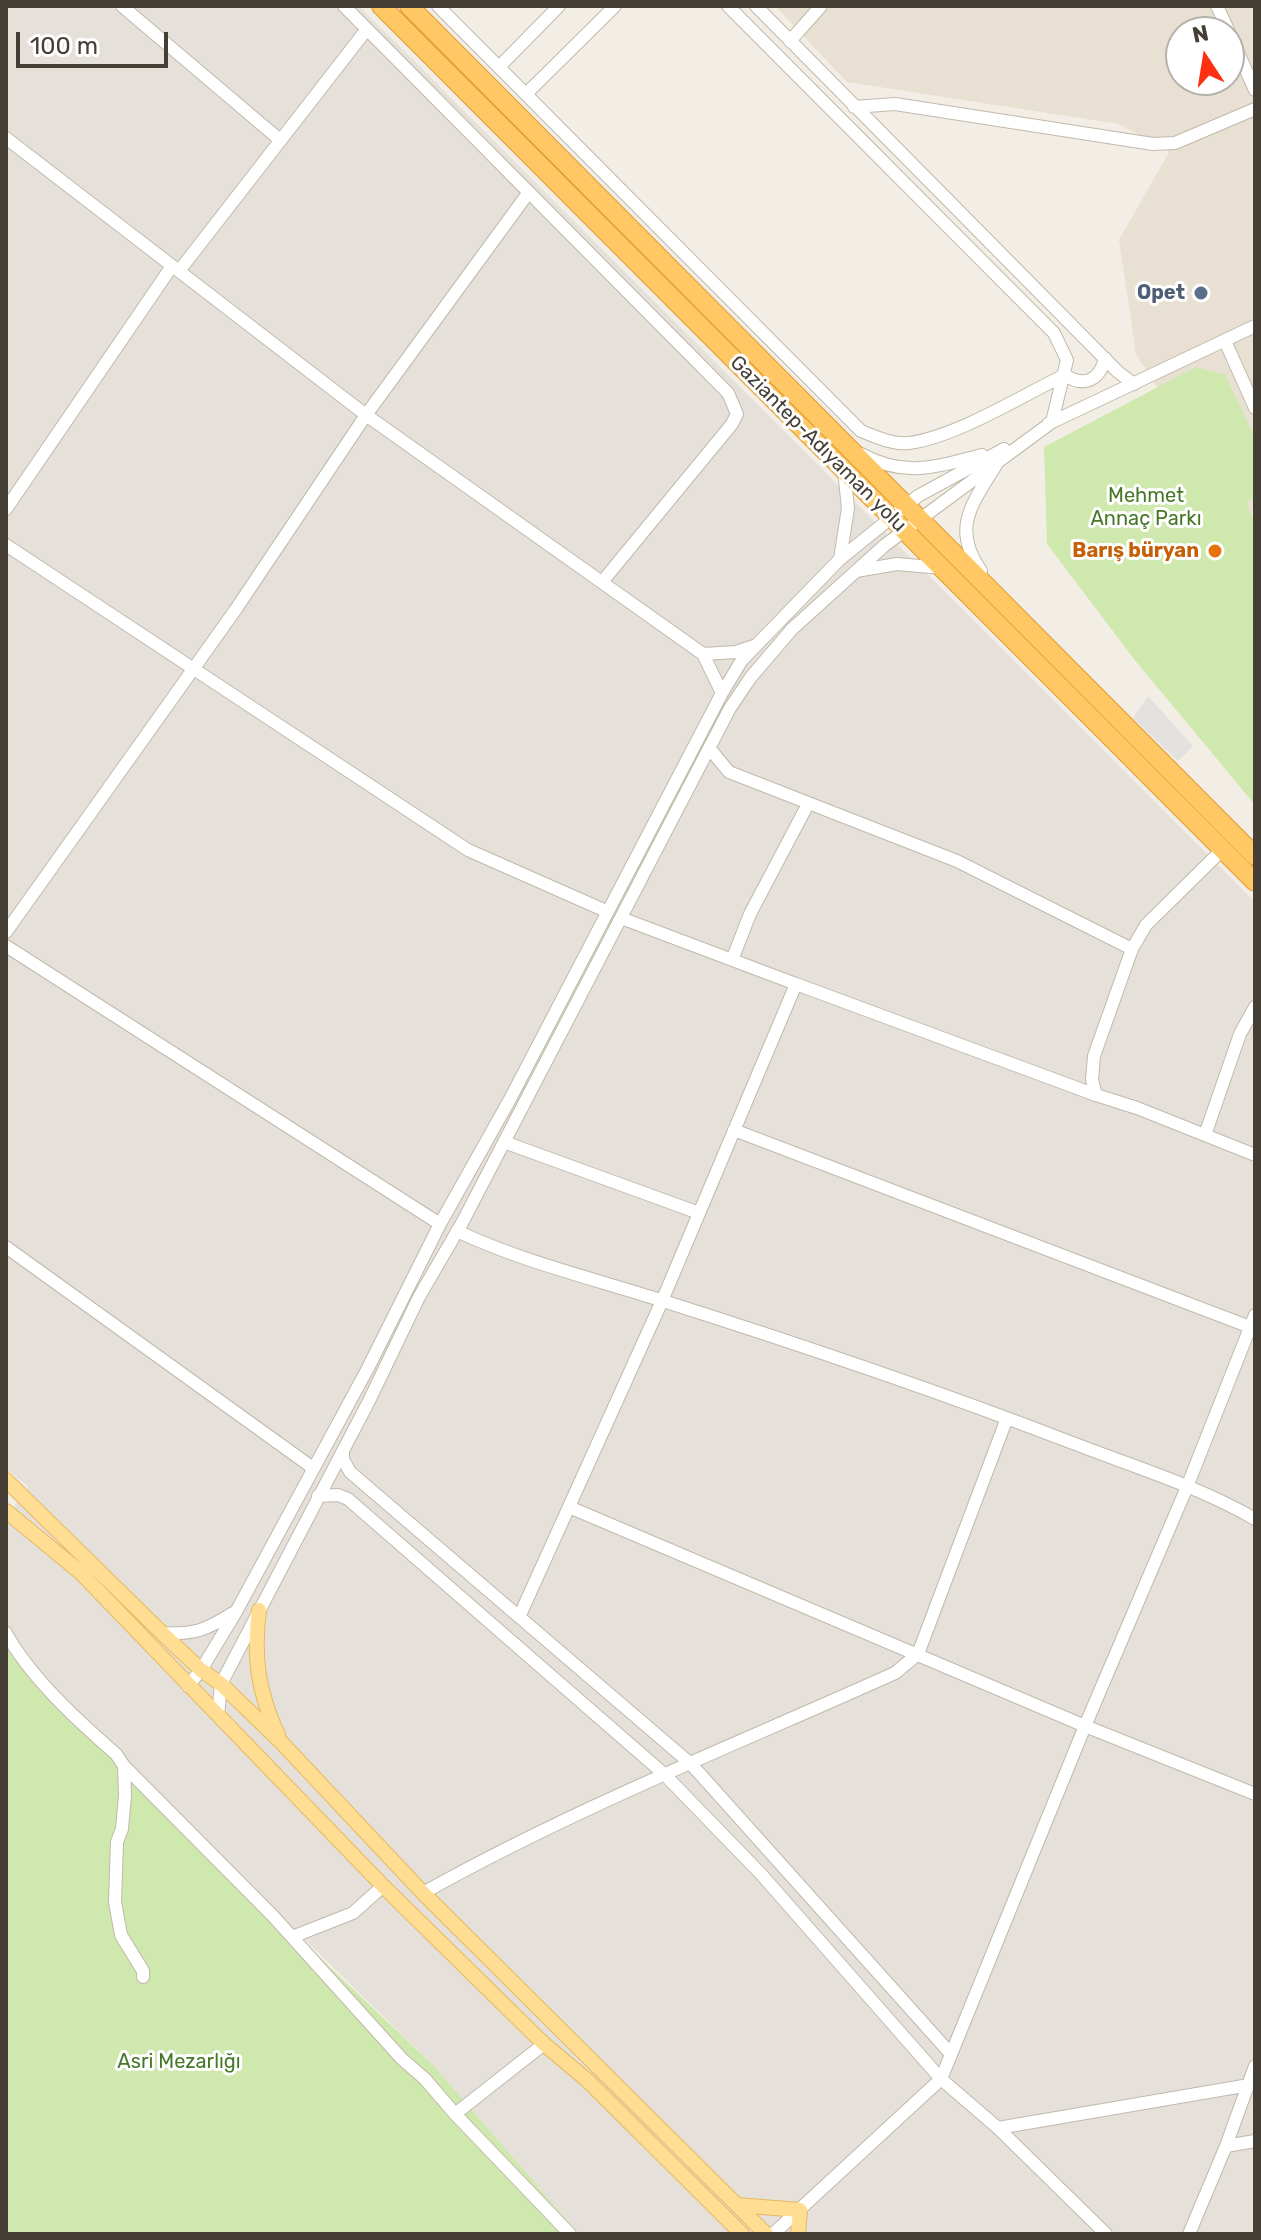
<!DOCTYPE html>
<html>
<head>
<meta charset="utf-8">
<style>
  body { margin:0 }
  #map { position:relative; width:1261px; height:2240px; overflow:hidden; background:#f3eee5; font-family:Rubik,sans-serif }
  canvas { display:block }
  .frame { position:absolute; inset:0; border:8px solid #453e35; pointer-events:none }
  .north { position:absolute; left:1165px; top:16px; width:80px; height:80px; box-sizing:border-box; background:#fff; border:2px solid #b5b2ae; border-radius:50%; rotate:348deg; font-size:22px; font-weight:700; line-height:32px; text-align:center; color:#453e35 }
  .north::after { content:''; display:block; margin:auto; width:28px; height:36px; background:#fd3012; clip-path:polygon(50% 0,100% 100%,50% 72%,0 100%) }
  .scale { position:absolute; left:16px; top:32px; width:152px; height:36px; box-sizing:border-box; border:4px solid #453e35; border-top:0; padding-left:10px; font-size:24px; line-height:28px; white-space:nowrap; color:#453e35; -webkit-text-stroke:6px #fff; paint-order:stroke }
</style>
</head>
<body>
<div id="map">
<canvas width="1261" height="2240"></canvas>
<div class="frame"></div>
<div class="north">N</div>
<div class="scale">100 m</div>
</div>
<script>
const ctx = document.querySelector('canvas').getContext('2d');
ctx.lineJoin = 'round';
function fillPath(path, color) { ctx.fillStyle = color; ctx.fill(path, 'evenodd'); }
function strokePath(path, color, width, dash) { ctx.strokeStyle = color; ctx.lineWidth = width; ctx.lineCap = dash ? 'butt' : 'round'; ctx.setLineDash(dash || []); ctx.stroke(path); }
function drawText(font, color, halo, rows, align = 'center') {
  ctx.font = font + ' Rubik,sans-serif'; ctx.lineWidth = 6; ctx.setLineDash([]); ctx.textBaseline = 'middle'; ctx.strokeStyle = halo; ctx.fillStyle = color; for (const [text, x, y, turn = 0] of rows) {
    ctx.save(); ctx.translate(x, y); ctx.rotate((+turn || 0) * Math.PI / 180); ctx.textAlign = isNaN(turn) ? turn : align; if (halo) ctx.strokeText(text, 0, 0); ctx.fillText(text, 0, 0); ctx.restore();
  }
}
const residential = new Path2D(`
  M775,6H1255V541L1136,354L1119,240L1169,152L1119,124L847,82ZM1181,32H1229V80H1181Z`);
const industrial = new Path2D(`
  M6,6H359L1255,902V2234H579L434,2066L16,1657L6,1636V1531L9,1514L28,1486L6,1469Z`);
const green = new Path2D(`
  M1196,367L1225,375L1255,438V497L1246,502L1255,524V805L1134,659L1047,544L1044,447Z
  M6,1636L83,1729L117,1765L434,2066L579,2234H6Z`);
const parking = new Path2D(`
  M1148,696L1193,746L1178,761L1133,718Z`);
const minor = new Path2D(`
  M122,6L280,140
  M344,6L728,393L737,414L732,424L602,582
  M438,6L861,431C876,437 893,445 909,443C956,437 1021,396 1065,375
  M756,6L1118,372L1134,384
  M1217,6L1229,32
  M1229,33L1255,90
  M790,41L821,6
  M499,67L559,6
  M526,94L615,6
  M854,107L895,104L1153,144L1175,143L1255,109
  M6,138L366,415L703,654L722,693
  M179,271L367,29
  M1225,341L1255,408
  M1065,375C1084,388 1100,380 1105,358
  M1048,424L1255,326
  M861,454C906,478 935,467 982,455
  M6,509L172,266
  M6,545L468,850L606,911
  M840,559L848,508L844,471
  M856,571L897,564L942,568
  M981,571C951,528 972,504 996,465
  M703,654L736,652L754,646
  M710,749L729,772L957,861L1132,949
  M1222,850L1146,925L1132,949L1094,1056L1092,1080L1096,1095L1137,1108L1255,1155
  M621,918L796,984
  M6,932L236,609L366,415L529,192
  M6,946L440,1224
  M732,960L750,914L808,804
  M734,1130L1250,1327
  M1205,1135L1240,1034L1255,1007
  M504,1142L699,1213
  M457,1231C520,1261 591,1278 657,1299C796,1343 935,1390 1070,1442C1132,1466 1198,1486 1255,1519
  M6,1247L313,1468
  M343,1451V1459L350,1472L691,1764L950,2053
  M318,1496L338,1495L348,1499L664,1774L761,1874L941,2079L998,2128L1106,2234
  M569,1507L1085,1726L1255,1794
  M520,1615L662,1301L796,984L1096,1095
  M6,1633C30,1677 78,1721 116,1754L124,1766L273,1916L402,2059L425,2079L455,2114L570,2234
  M162,1633C194,1635 206,1630 233,1613
  M188,1686L201,1670L236,1612L368,1368L440,1224L509,1101L722,693L742,660L840,559L918,496L1004,449
  M218,1716L221,1684L369,1401L419,1297L462,1223L730,708L751,677L792,629L885,545L1052,422L1067,360L1054,333L728,6
  M124,1766L125,1795L122,1829L117,1842L115,1902L121,1935L143,1971V1977
  M423,1893C575,1808 737,1744 895,1673L918,1654L1007,1418
  M292,1937L353,1913L383,1886
  M455,2114L544,2044
  M998,2128L1255,2084
  M1226,2146L1255,2141
  M773,2234L941,2079L1085,1726L1187,1487L1255,1315
  M1189,2234L1226,2146L1255,2066`);
const major = new Path2D(`
  M6,1480L162,1633L201,1670L221,1684L281,1742L423,1893L766,2234
  M6,1511L80,1572L383,1886L544,2044L587,2080L742,2234
  M259,1610C253,1657 258,1692 278,1735
  M737,2205L800,2210L798,2234`);
const highway = new Path2D(`
  M381,6L1255,882
  M409,6L1255,856`);
const markers = [
  [1201,293,8,"#5c6f8a"],
  [1215,551,8,"#e8710a"]
];
const serviceNames = [
  ["Opet",1185,293]
];
const streetNames = [
  ["Gaziantep-Adıyaman yolu",818,444,45]
];
const parkNames = [
  ["Mehmet",1146,496],
  ["Annaç Parkı",1146,519],
  ["Asri Mezarlığı",179,2062]
];
const foodNames = [
  ["Barış büryan",1199,551]
];
fillPath(residential, '#e7e0d3');
fillPath(industrial, '#e5e0da');
fillPath(green, '#cfe8ad');
fillPath(parking, '#e3e1dd');
strokePath(minor, '#c1b9aa', 14);
strokePath(major, '#e5ba61', 16);
strokePath(highway, '#e09c32', 20);
strokePath(minor, '#fff', 12);
strokePath(major, '#ffdd92', 14);
strokePath(highway, '#ffc864', 18);
for (const [x, y, r, color] of markers) { const dot = new Path2D(); dot.arc(x, y, r, 0, 2 * Math.PI); ctx.fillStyle = color; ctx.fill(dot); strokePath(dot, '#fff', 3); }
drawText('bold 20px', '#4e5e75', '#fff', serviceNames, 'right');
drawText('20px', '#453e35', '#fff', streetNames);
drawText('20px', '#477827', '#fff', parkNames);
drawText('bold 20px', '#c56008', '#fff', foodNames, 'right');
</script>
</body>
</html>
